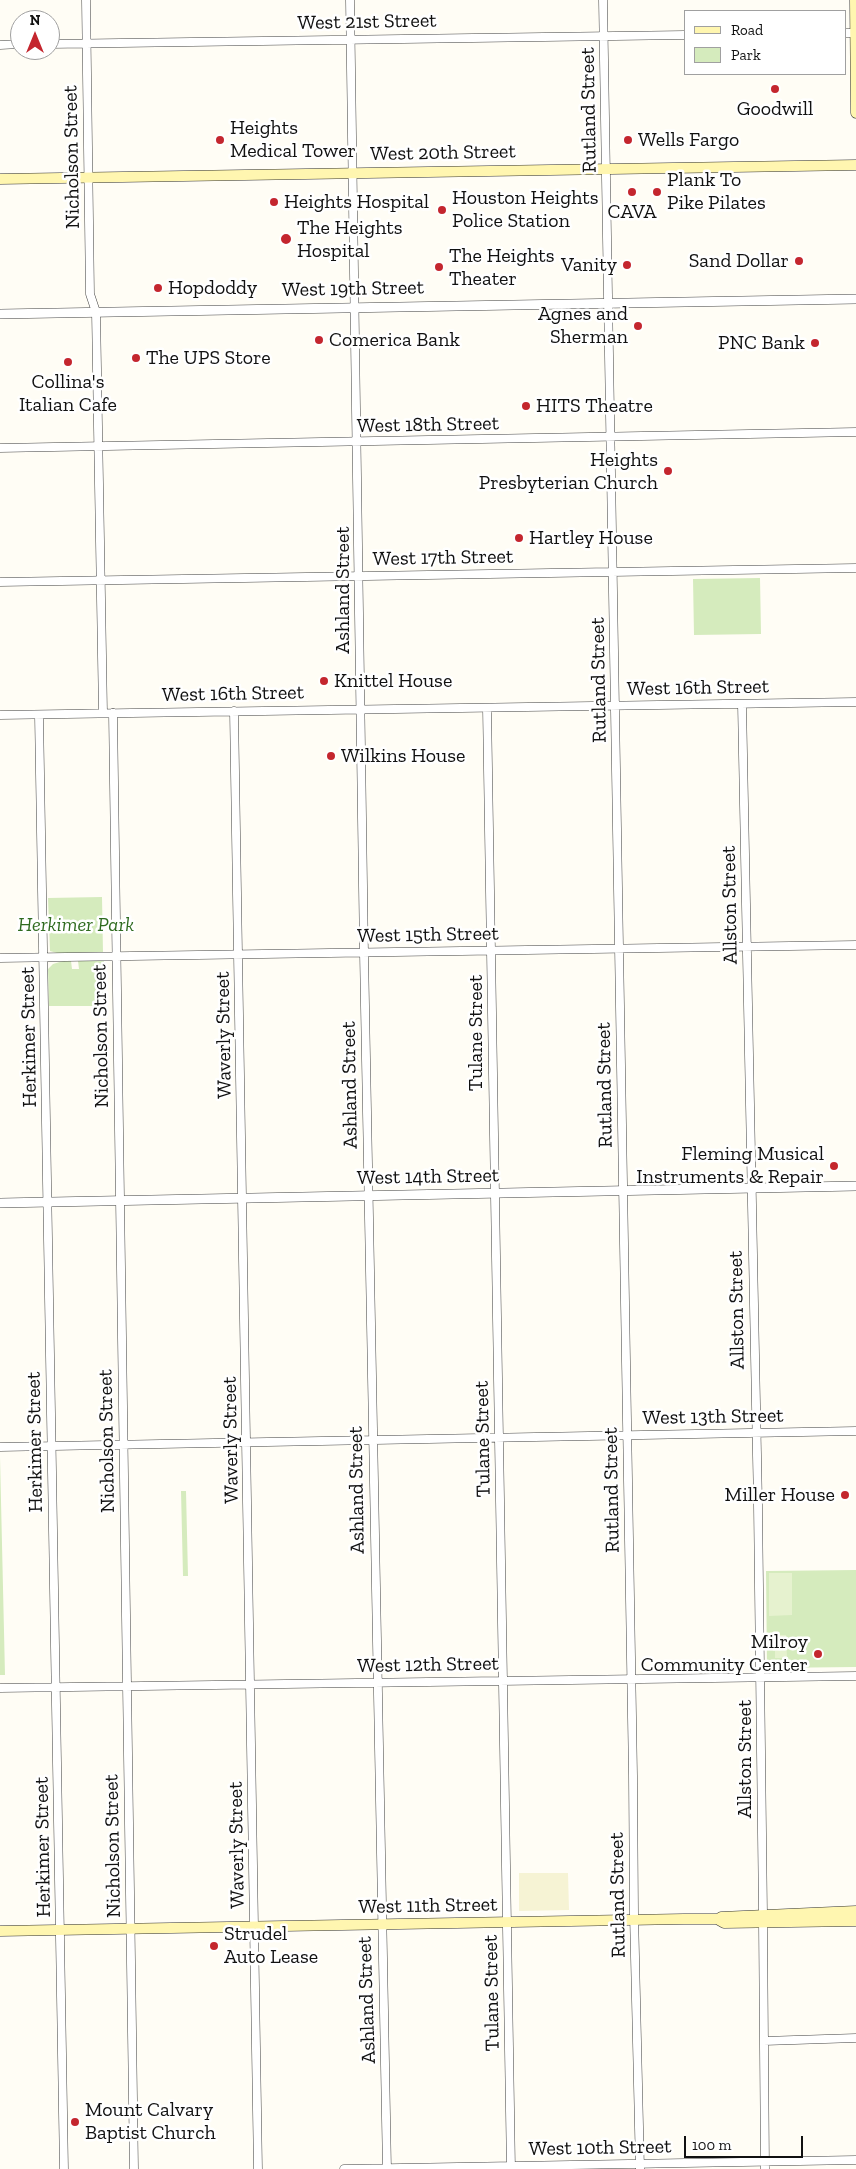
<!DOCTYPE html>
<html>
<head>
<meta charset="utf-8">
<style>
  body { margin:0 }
  #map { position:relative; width:856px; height:2169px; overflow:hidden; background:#fffdf5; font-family:"Zilla Slab",serif }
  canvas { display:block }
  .legend { position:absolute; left:684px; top:10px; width:162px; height:65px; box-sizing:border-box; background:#fff; border:1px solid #a0a0a0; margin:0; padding:6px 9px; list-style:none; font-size:15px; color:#111 }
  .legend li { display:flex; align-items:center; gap:10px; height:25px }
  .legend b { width:25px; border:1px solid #a0a0a0 }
  .north { position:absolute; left:10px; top:10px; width:50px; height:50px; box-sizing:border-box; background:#fff; border:1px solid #a0a0a0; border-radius:50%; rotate:0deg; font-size:14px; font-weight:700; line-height:20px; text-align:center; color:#111 }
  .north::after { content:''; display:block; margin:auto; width:18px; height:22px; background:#c4262e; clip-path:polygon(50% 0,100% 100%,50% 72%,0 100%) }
  .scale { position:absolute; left:684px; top:2136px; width:119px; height:22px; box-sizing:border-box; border:2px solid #111; border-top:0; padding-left:6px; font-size:15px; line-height:18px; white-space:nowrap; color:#111; -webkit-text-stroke:4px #fff; paint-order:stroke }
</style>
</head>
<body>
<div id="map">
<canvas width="856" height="2169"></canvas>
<ul class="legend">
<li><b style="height:6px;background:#fff6b0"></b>Road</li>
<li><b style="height:14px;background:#d5ebbd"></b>Park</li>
</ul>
<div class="north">N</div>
<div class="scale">100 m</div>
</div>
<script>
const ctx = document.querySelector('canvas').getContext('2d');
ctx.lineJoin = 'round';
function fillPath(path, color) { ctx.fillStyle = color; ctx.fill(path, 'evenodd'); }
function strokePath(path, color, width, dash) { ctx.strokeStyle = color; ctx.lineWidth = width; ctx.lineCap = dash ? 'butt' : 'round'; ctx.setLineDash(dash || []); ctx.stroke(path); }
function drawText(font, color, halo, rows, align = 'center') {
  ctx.font = font + ' "Zilla Slab",serif'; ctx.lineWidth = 5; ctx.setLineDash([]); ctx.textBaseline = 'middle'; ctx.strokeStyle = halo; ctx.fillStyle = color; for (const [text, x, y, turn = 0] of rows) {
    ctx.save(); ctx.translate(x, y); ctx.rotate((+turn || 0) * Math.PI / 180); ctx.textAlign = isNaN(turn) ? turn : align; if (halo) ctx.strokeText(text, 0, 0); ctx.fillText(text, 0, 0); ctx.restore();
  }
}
const farmland = new Path2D(`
  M519,1873H568L569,1910L519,1911Z`);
const green = new Path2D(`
  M760,578L761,634L694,635L693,579Z
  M102,897L103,953H57L50,951L48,898Z
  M63,961H71L72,969H79L78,961H104L105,1006H49L48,969L53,964Z
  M0,1457L5,1675H0Z
  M181,1491H186L188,1576H183Z
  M856,1570V1667L767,1668L766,1571Z`);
const pitch = new Path2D(`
  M769,1573H792V1615L769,1616Z
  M775,1635H786L787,1658H775Z`);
const minor = new Path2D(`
  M86,0L90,294L96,312L103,713
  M350,0L364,953L387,2169
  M603,0L633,1775L634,1914L640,2169
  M845,33H856
  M50,44L685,35
  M0,45L20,44
  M0,448L856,432
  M0,582L856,568
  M742,704L758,1505L763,1915
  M487,708L511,2169
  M234,711L258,2169
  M113,713L134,2169
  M0,715L856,702
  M39,715L64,2169
  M0,958L856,945
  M0,1447L856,1431
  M0,1688L856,1676
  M763,1922L765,2169
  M764,2041L856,2038
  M344,2169L856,2160`);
const tertiary = new Path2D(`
  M0,314L856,299
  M0,1203L856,1186`);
const secondary = new Path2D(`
  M855,0L856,113
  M0,179L856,165
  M721,1917L856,1911
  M0,1931L684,1919H717L724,1923L856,1921`);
const markers = [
  [775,89,5,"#c4262e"],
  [220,140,5,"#c4262e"],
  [628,140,5,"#c4262e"],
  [632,192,5,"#c4262e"],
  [657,192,5,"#c4262e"],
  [274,202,5,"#c4262e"],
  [442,210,5,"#c4262e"],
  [286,239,6,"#c4262e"],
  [799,261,5,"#c4262e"],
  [627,265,5,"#c4262e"],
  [439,267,5,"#c4262e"],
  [158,288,5,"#c4262e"],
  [638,326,5,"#c4262e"],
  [319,340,5,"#c4262e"],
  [815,343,5,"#c4262e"],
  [136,358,5,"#c4262e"],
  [68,362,5,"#c4262e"],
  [526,406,5,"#c4262e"],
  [668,471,5,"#c4262e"],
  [519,538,5,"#c4262e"],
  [324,681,5,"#c4262e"],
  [331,756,5,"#c4262e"],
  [834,1166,5,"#c4262e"],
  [845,1495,5,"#c4262e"],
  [818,1654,5,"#c4262e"],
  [214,1946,5,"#c4262e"],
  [75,2122,5,"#c4262e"]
];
const streetNames = [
  ["West 21st Street",367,22,-1],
  ["Rutland Street",589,110,-91],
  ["West 20th Street",443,153,-1],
  ["Nicholson Street",72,157,-91],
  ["West 19th Street",353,289,-1],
  ["West 18th Street",428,425,-1],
  ["West 17th Street",443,558,-1],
  ["Ashland Street",343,590,-90],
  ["Rutland Street",599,680,-91],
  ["West 16th Street",698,688,-1],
  ["West 16th Street",233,694,-1],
  ["Allston Street",730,905,-91],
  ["West 15th Street",428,935,-1],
  ["Tulane Street",476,1033,-90],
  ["Waverly Street",224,1035,-91],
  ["Nicholson Street",101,1036,-91],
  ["Herkimer Street",29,1037,-91],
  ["Ashland Street",350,1085,-91],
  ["Rutland Street",605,1085,-91],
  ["West 14th Street",428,1177,-1],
  ["Allston Street",737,1310,-91],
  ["West 13th Street",713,1417,-1],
  ["Tulane Street",483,1439,-91],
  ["Waverly Street",231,1440,-91],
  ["Nicholson Street",107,1441,-91],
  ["Herkimer Street",35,1442,-91],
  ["Ashland Street",357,1490,-91],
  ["Rutland Street",612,1490,-91],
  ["West 12th Street",428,1665,-1],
  ["Allston Street",745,1759,-90],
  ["Waverly Street",237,1845,-91],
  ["Nicholson Street",113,1846,-91],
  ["Herkimer Street",43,1847,-91],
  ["Rutland Street",618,1895,-91],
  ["West 11th Street",428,1906,-1],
  ["Tulane Street",492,1993,-91],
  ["Ashland Street",367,2000,-92],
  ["West 10th Street",600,2148,-1]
];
const poiNames = [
  ["Goodwill",775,109,"center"],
  ["Heights",230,128],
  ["Medical Tower",230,151],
  ["Wells Fargo",638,140],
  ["Plank To",667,180],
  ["Pike Pilates",667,203],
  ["Houston Heights",452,198],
  ["Police Station",452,221],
  ["Heights Hospital",284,202],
  ["CAVA",632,212,"center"],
  ["The Heights",297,228],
  ["Hospital",297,251],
  ["The Heights",449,256],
  ["Theater",449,279],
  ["Sand Dollar",789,261,"right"],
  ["Vanity",617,265,"right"],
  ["Hopdoddy",168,288],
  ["Agnes and",628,314,"right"],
  ["Sherman",628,337,"right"],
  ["Comerica Bank",329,340],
  ["PNC Bank",805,343,"right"],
  ["The UPS Store",146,358],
  ["Collina's",68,382,"center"],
  ["Italian Cafe",68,405,"center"],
  ["HITS Theatre",536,406],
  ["Heights",658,460,"right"],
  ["Presbyterian Church",658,483,"right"],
  ["Hartley House",529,538],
  ["Knittel House",334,681],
  ["Wilkins House",341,756],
  ["Fleming Musical",824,1154,"right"],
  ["Instruments & Repair",824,1177,"right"],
  ["Miller House",835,1495,"right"],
  ["Milroy",808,1642,"right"],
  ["Community Center",808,1665,"right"],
  ["Strudel",224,1934],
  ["Auto Lease",224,1957],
  ["Mount Calvary",85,2110],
  ["Baptist Church",85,2133]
];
const parkNames = [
  ["Herkimer Park",76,925]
];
fillPath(farmland, '#f6f3d4');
fillPath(green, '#d5ebbd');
fillPath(pitch, '#e6f2cf');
strokePath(minor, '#444', 9);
strokePath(tertiary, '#444', 10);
strokePath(secondary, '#333', 11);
strokePath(minor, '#fff', 8);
strokePath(tertiary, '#fff', 9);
strokePath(secondary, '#fff6b0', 10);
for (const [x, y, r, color] of markers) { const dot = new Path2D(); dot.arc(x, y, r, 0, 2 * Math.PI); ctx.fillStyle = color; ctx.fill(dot); strokePath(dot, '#fff', 2); }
drawText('20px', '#111', '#fff', streetNames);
drawText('20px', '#111', '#fff', poiNames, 'left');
drawText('italic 20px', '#2f6b1f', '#fff', parkNames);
</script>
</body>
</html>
